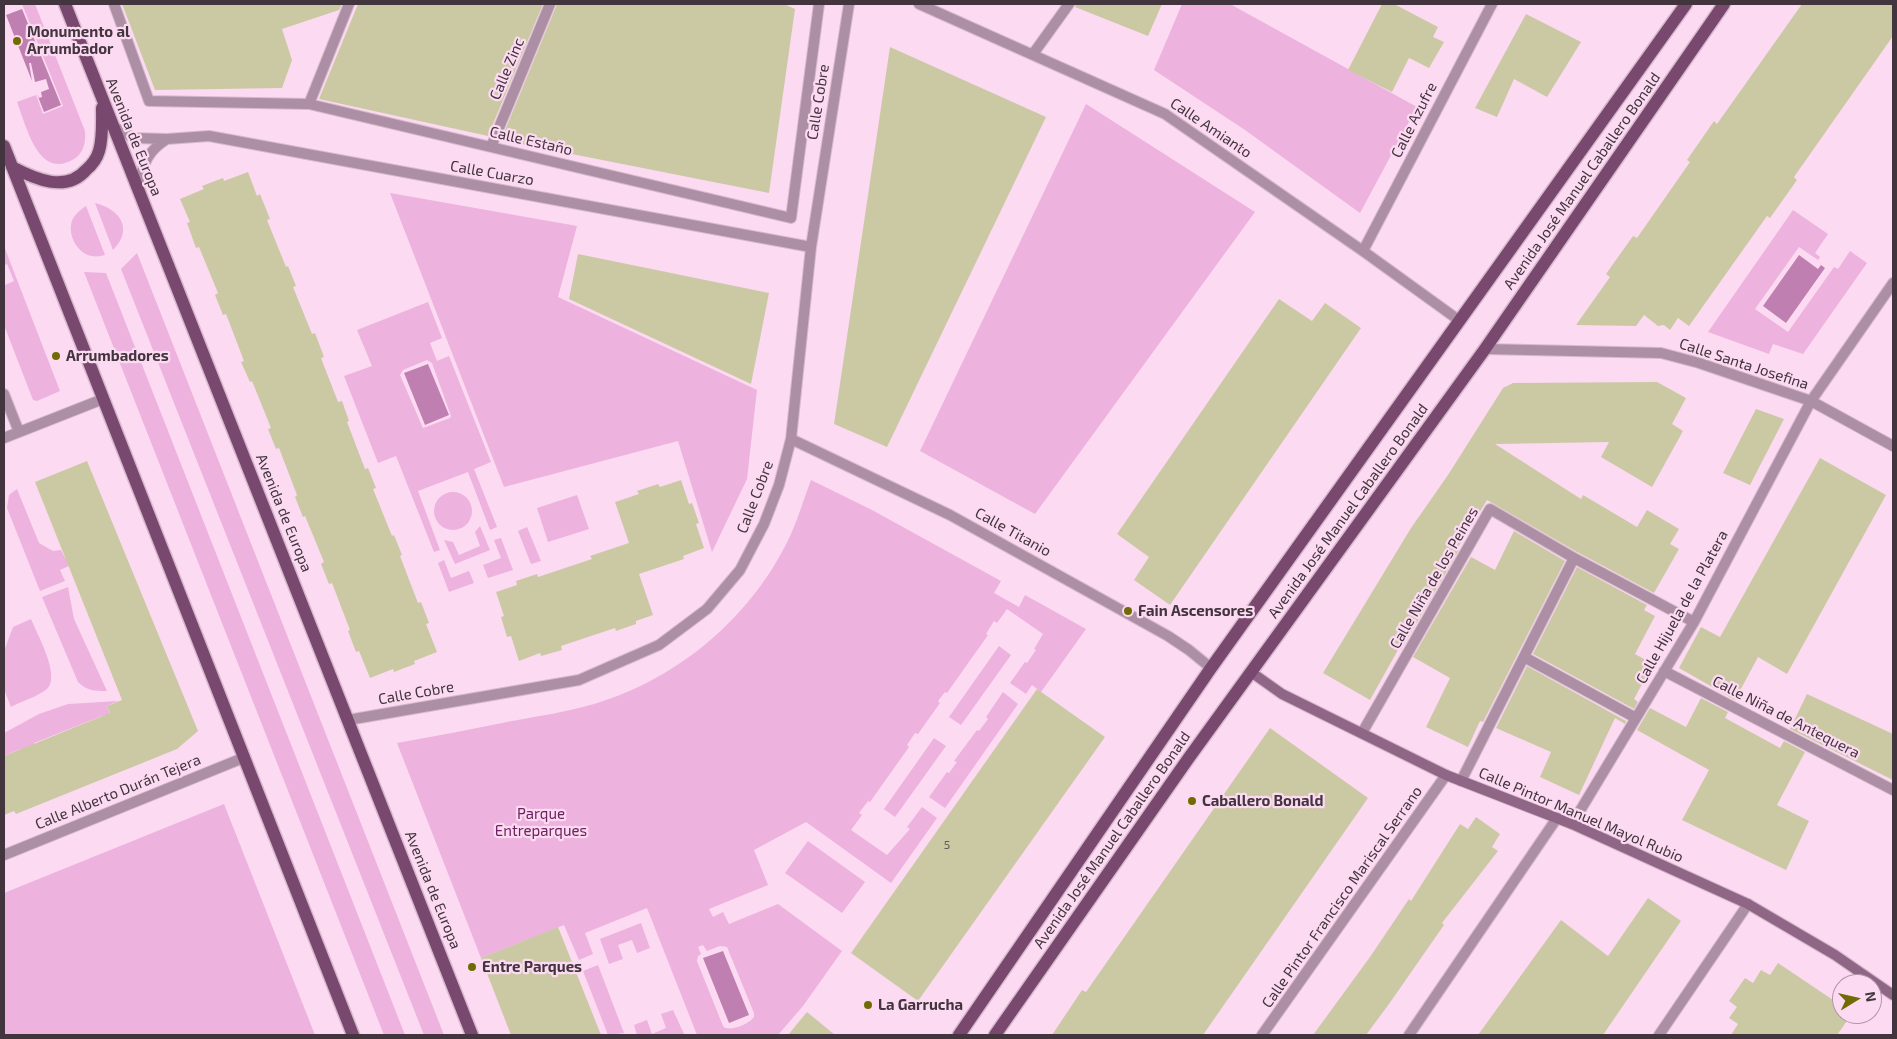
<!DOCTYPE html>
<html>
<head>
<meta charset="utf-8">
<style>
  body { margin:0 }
  #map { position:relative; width:1897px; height:1039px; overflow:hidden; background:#fcdaf2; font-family:"Exo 2",sans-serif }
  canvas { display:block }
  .frame { position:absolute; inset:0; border:5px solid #42353e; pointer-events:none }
  .north { position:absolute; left:1832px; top:974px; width:50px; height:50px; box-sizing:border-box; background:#fcdaf2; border:1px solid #b298aa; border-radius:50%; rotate:81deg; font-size:14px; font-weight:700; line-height:20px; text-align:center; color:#42353e }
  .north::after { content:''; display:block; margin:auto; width:18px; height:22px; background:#726b05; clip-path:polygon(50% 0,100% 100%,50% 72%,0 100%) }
</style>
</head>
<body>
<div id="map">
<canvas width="1897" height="1039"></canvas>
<div class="frame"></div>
<div class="north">N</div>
</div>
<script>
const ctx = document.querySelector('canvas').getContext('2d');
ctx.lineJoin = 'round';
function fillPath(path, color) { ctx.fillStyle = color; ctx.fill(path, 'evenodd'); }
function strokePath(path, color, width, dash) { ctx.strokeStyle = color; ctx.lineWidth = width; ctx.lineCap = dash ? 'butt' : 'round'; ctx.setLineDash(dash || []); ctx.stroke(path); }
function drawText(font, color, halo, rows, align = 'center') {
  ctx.font = font + ' "Exo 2",sans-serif'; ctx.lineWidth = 4.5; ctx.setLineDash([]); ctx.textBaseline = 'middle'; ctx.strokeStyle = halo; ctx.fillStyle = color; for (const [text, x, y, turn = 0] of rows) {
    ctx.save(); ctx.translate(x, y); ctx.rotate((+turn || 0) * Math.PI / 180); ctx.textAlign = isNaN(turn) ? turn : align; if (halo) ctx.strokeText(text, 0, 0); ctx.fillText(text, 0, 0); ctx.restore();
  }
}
const green = new Path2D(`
  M22,4H35L85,131C86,141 84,153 74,159C38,181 26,125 17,102L36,95L43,114L63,106Z
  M1182,4H1230L1417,107L1360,213L1245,130L1154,70Z
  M1086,104L1255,212L1035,514L920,451Z
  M390,193L577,226L558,297L757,390L747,479L712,552L678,441L504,487Z
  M95,203C120,209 134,229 113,250Z
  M86,206L105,255C101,256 96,257 92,256C78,254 67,235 72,221C74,215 80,210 86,206Z
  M1793,210L1828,234L1815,253L1820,257L1818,260L1799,247L1755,309L1788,332L1834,267L1838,269L1850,251L1867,263L1803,354L1773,344L1769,354L1708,332Z
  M4,246L60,391L37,401L33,400L4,325V283L5,285L14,281L7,264L4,265Z
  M137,253L444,1035H424L121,269Z
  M84,272L106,273L405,1035H384Z
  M428,302L442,338L430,343L437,361L449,356L491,462L474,469L497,527L490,530L468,472L418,491L440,550L434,552L396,456L378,463L344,376L372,366L357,330ZM427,360L432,363L451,416L450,418L423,428L400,375L403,370Z
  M811,480L872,510L1001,581L994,593L1019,607L1025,595L1086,629L1041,692L1032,685L1026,694L1010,683L1025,662L1027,663L1036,650L1034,649L1043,634L1007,609L997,623L994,621L986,634L988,635L947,693L945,692L938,701L940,703L918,734L915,733L907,745L909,747L870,802L868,801L859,813L862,815L851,830L887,855L910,829L907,827L922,807L937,818L891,883L806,822L754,850L768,885L709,909L713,917L723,912L729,924L778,904L842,951L803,1006L778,1035H697L647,908L585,933L593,954L579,960L564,925L481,958L397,743C435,736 474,729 512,721C539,716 567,712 594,704C679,679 754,615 791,534C799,516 804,498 811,480ZM703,945L707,951L720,946L727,947L754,1013V1017C749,1024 734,1030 725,1028L723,1026L697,961L698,956L701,954L698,947Z
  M17,489L39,543L53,551L61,550L65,558L68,557L71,565L60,570L65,581L40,591L7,508L9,495Z
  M434 511a19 19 0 1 1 38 0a19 19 0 1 1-38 0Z
  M577,495L589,529L548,542L537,508Z
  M480,526L490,550L455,564L444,540L453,542L459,555L480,546L475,532Z
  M527,527L541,561L531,564L518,531Z
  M501,538L513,570L488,578L483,565L501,558L494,540Z
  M444,560L451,578L469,571L474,583L449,592L438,563Z
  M68,587L74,619L107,691C95,691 87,691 78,682L42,597Z
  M31,619C37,634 61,676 47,689C37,697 22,701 11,707L4,689V651L13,627Z
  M999,646L1011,655L961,725L949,717Z
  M1003,692L1018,704L945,808L929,797L947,772L949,773L957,762L954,761L977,730L979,731L988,719L986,717Z
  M118,701L107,706L111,717L102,716L34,743L35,747L18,750L4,756V733L39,714L68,704Z
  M934,738L946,746L895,817L884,809Z
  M224,804L315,1035H4V893Z
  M808,841L865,882L842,913L785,873Z
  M641,923L650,948L637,953L632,940L618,945L623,959L609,964L600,939Z
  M598,965L624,1033L608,1035L583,971Z
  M673,1010L684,1034L637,1035L634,1025L647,1020L652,1034L666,1028L661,1014Z`);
const water = new Path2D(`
  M22,9L61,105L44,112L37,94L39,98L42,97L41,92L49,89L46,79L35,82L31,63H29L32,81L6,15Z
  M1799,255L1818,269L1821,265L1825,268L1786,323L1763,306Z
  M428,364L449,415L425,425L404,373Z
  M723,951L749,1015L729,1023L703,958Z`);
const building = new Path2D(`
  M122,4H342L339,10L282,29L292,60L282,88L155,90Z
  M358,4H543L488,136L319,99Z
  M557,4H784L795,9L769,193L501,140Z
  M1076,4H1162L1148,36L1075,7Z
  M1382,4H1394L1438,27L1433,37L1444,42L1429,68L1409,58L1392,92L1348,70Z
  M1802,4H1893V36L1794,177L1797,180L1770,218L1767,216L1689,326L1678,318L1670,330L1664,325L1658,326L1644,315L1636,326L1576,325L1610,277L1606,274L1633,236L1637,238L1690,162L1687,160L1714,121L1717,124Z
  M1526,14L1581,42L1547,97L1514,79L1497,117L1475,108Z
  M890,47L1046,117L887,447L834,424Z
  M248,172L257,196L260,194L270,219L267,220L286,267L288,266L296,286L293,287L312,334L315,333L324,357L321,358L338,402L342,401L349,421L347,422L365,469L368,468L376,488L373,489L392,536L394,535L402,555L400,556L418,603L421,602L429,623L426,624L437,652L414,661L415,664L394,672L393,669L370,678L359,651L356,652L348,631L350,630L332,583L329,584L321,564L324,562L305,516L303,517L295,497L297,495L279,448L276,449L268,429L271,428L252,381L250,382L241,362L244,361L226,314L223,315L215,295L218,293L199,247L196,248L187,223L190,222L180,199L204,189L202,186L223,178L224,181Z
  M578,254L769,293L751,384L569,299Z
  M1279,299L1312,321L1325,303L1361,328L1170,605L1134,580L1149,557L1117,534Z
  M1657,382L1686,398L1672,424L1683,431L1652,487L1601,457L1609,442L1495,444L1581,499L1583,495L1637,527L1647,510L1679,529L1670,544L1679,549L1654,593L1577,552L1487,500L1457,549L1459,550L1401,650L1399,648L1370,700L1323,673L1411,528L1448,475L1503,388L1513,383Z
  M1756,409L1784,419L1750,485L1723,473Z
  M1820,458L1886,495L1787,674L1758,657L1735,700L1679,668L1701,627L1720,637Z
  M87,461L198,731L177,749L16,814L14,811L4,815V756L110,713L107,706L122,700L35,482Z
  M681,480L689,504L692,503L699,523L696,524L704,548L683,556L684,559L639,574L653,615L636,621V624L616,631L615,628L561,646L562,650L541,656L540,653L519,661L511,636L507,637L501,617L504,616L496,592L517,585L516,581L537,574L538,577L592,559L590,556L629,543L615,502L639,494L637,491L658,484L660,487Z
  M1514,531L1565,561L1483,722L1480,721L1468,747L1426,727L1450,678L1413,657L1471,557L1495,570Z
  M1577,567L1647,605L1644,610L1655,616L1635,654L1653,664L1634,699L1638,702L1634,709L1533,654Z
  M1527,666L1626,721L1625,724L1615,718L1579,795L1540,777L1551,752L1496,728Z
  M1037,689L1105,737L918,1001L851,953Z
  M1807,694L1893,734V780L1790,729Z
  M1701,698L1728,712L1725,718L1780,748L1784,741L1805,752L1777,805L1809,821L1786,870L1682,820L1709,770L1637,730L1650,708L1686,727Z
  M1270,728L1368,798L1203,1035H1052L1082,990L1086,992Z
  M1476,817L1500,834L1492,847L1498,851L1442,923L1444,925L1389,1004L1366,1035H1313L1370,957L1409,899L1411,901L1460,824L1468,829Z
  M1648,898L1681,921L1603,1035H1478L1561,920L1608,956Z
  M558,927L601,1035H511L481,958Z
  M1778,963L1842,1006V1014H1852L1837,1035H1731L1738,1024L1729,1018L1737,1007L1729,1001L1745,978L1753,983L1761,970L1770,975Z
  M807,1012L835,1035H788Z`);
const lane = new Path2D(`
  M114,4L149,101L309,104L791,218L819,4
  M309,104L349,4
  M491,147L550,4
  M4,394L19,432
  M4,438L103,399`);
const street = new Path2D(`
  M919,4L1165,114L1363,251L1460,321
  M1033,54L1069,4
  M112,126L134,138L167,139C146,152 144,164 137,187
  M167,139L209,136L811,247
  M1363,251L1492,4
  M1485,349L1661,353L1699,363L1811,401L1893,446
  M791,439L950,515L1168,636L1189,650L1211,668
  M1524,657L1636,718
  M1664,671L1893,790
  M348,720L579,680L659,645L707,609L740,570L764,524L779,485L791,439L811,247L849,4
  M1362,733L1490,509L1574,558L1694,622
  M1461,781L1574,558
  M1572,824L1694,622L1811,401L1893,283
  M4,855L243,758
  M1262,1035L1446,775
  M1409,1035L1557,818
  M1659,1035L1748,904`);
const secondary = new Path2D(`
  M1251,672L1282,694L1446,775L1572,824L1748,904L1835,955L1893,995`);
const primary = new Path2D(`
  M65,4L472,1035
  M4,146L353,1035
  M12,167C35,179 66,193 86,170C92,165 97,158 99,151C103,138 102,122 102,108
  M959,1035L1211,668L1686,4
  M995,1035L1188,759L1485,349L1724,4`);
const markers = [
  [17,41,5,"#726b05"],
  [56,356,5,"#726b05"],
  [1128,611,5,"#726b05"],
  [1192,801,5,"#726b05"],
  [472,967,5,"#726b05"],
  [868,1005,5,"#726b05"]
];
const numberNames = [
  ["5",947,845]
];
const poiNames = [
  ["Monumento al",27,32],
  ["Arrumbador",27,49],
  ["Arrumbadores",66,356],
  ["Fain Ascensores",1138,611],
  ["Caballero Bonald",1202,801],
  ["Entre Parques",482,967],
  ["La Garrucha",878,1005]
];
const streetNames = [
  ["Calle Zinc",507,69,-67],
  ["Calle Cobre",818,102,-81],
  ["Calle Azufre",1414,120,-63],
  ["Calle Amianto",1211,128,34],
  ["Avenida de Europa",134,137,68],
  ["Calle Estaño",531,141,13],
  ["Calle Cuarzo",492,173,10],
  ["Avenida José Manuel Caballero Bonald",1582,181,-55],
  ["Calle Santa Josefina",1744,364,18],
  ["Calle Cobre",755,497,-69],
  ["Avenida José Manuel Caballero Bonald",1348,511,-54],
  ["Avenida de Europa",284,513,68],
  ["Calle Titanio",1013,532,29],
  ["Calle Niña de los Peines",1434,578,-60],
  ["Calle Hijuela de la Platera",1682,607,-61],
  ["Calle Cobre",416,693,-10],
  ["Calle Niña de Antequera",1786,717,27],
  ["Calle Alberto Durán Tejera",118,792,-22],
  ["Calle Pintor Manuel Mayol Rubio",1581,815,23],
  ["Avenida José Manuel Caballero Bonald",1112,840,-55],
  ["Avenida de Europa",433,890,68],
  ["Calle Pintor Francisco Mariscal Serrano",1342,897,-55]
];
const parkNames = [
  ["Parque",541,814],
  ["Entreparques",541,831]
];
fillPath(green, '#edb2de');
fillPath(water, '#bf7fb0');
fillPath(building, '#cbc9a4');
strokePath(lane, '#d7b9ce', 12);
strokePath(street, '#d7b9ce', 12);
strokePath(secondary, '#d7b9ce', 12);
strokePath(primary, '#d7b9ce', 15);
strokePath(lane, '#ad8fa5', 10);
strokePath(street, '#ad8fa5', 10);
strokePath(secondary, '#8f6685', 10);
strokePath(primary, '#79486e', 12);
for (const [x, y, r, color] of markers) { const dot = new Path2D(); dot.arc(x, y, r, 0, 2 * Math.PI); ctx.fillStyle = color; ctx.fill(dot); strokePath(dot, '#fcdaf2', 2); }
drawText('12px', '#645a58', null, numberNames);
drawText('bold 15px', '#42353e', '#fcdaf2', poiNames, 'left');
drawText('15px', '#42353e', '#fcdaf2', streetNames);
drawText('15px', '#6d215f', '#fcdaf2', parkNames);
</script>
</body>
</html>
